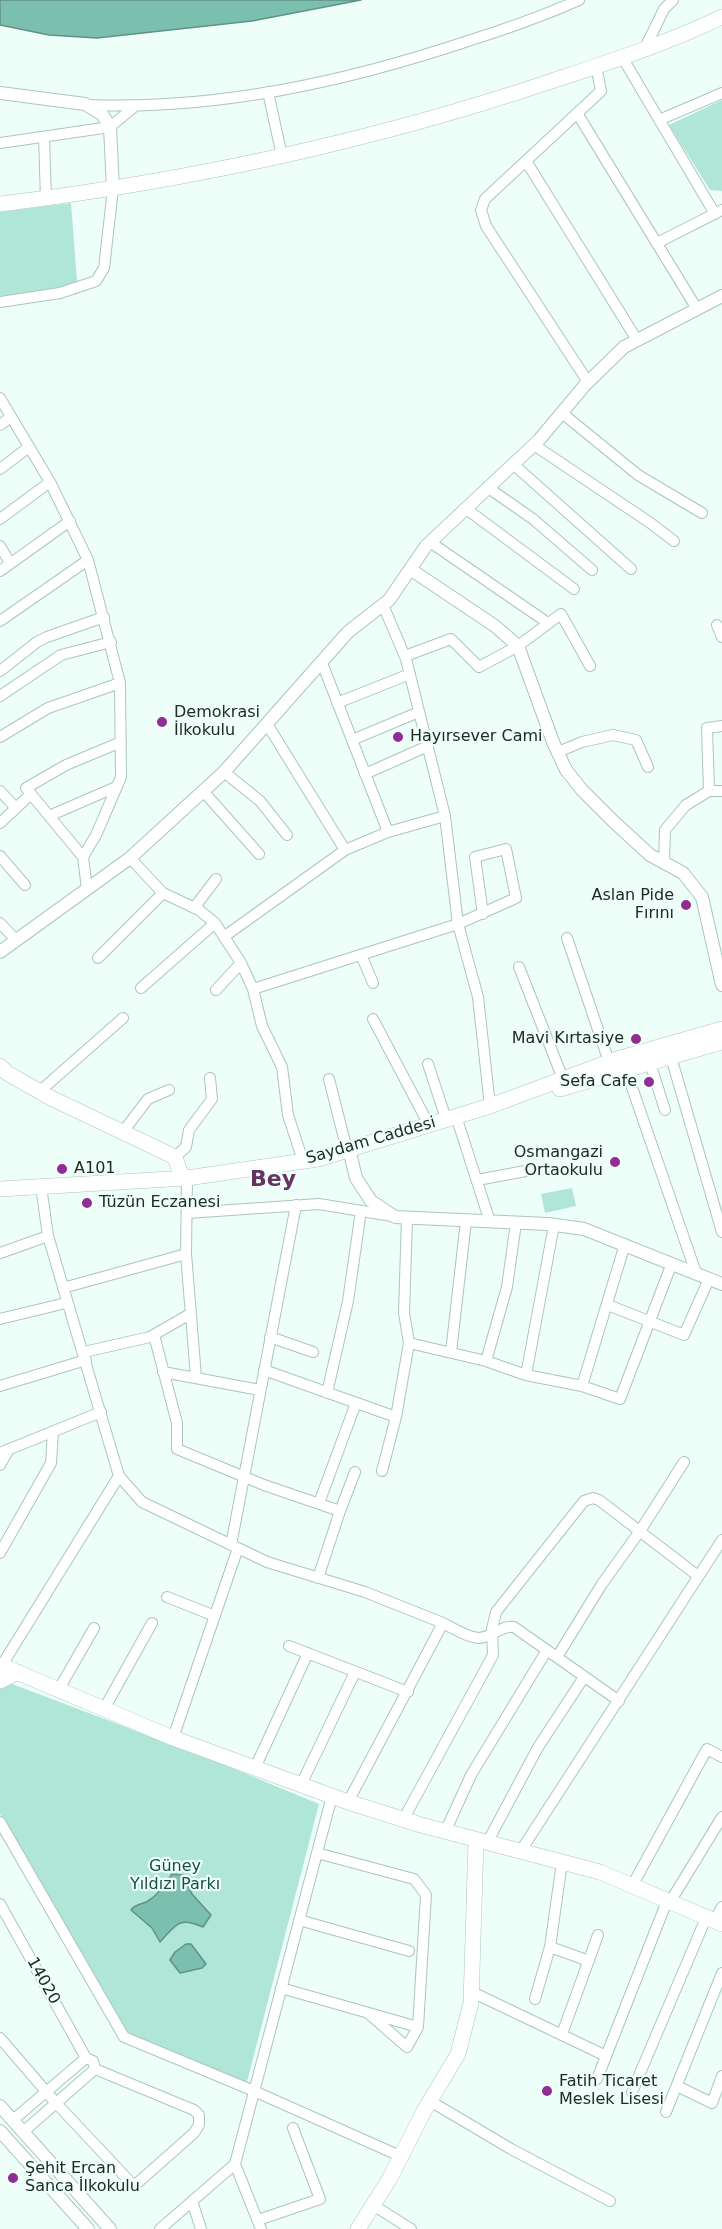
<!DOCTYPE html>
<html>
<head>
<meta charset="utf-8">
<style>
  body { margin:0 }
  canvas { display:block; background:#eefef9 }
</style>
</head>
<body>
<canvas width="722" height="2229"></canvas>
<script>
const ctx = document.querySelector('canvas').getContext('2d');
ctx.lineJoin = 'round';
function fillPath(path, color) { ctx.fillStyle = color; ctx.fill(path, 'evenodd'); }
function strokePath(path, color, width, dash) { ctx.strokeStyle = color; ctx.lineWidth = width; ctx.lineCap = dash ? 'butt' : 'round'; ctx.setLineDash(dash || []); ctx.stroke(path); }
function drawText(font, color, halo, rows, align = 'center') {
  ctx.font = font + ' "DejaVu Sans",sans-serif'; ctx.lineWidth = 4.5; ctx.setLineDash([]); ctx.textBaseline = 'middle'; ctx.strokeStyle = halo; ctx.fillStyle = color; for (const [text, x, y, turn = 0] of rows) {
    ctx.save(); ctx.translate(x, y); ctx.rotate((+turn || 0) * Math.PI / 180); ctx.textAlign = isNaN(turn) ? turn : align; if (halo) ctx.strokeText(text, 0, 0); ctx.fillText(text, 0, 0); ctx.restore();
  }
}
const green = new Path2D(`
  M722,100V191L710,190L669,125Z
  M71,203L78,294L0,303V212Z
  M572,1188L576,1206L545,1213L541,1194Z
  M7,1682L215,1761L319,1804L247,2082L124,2037L58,1924L0,1814V1686Z`);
const water = new Path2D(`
  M0,0H361L252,21L97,38L49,35L0,25Z
  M172,1874L183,1875L192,1894L211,1915L203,1927C178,1916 176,1925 160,1942L152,1928L131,1910C135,1904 141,1905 148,1901C158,1895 165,1884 172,1874Z
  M186,1944H191L206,1964L202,1968L180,1973L170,1960L175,1952Z`);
const minor = new Path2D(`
  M645,48L664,9L673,0
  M622,57L715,214
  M268,92L282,156
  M88,105C217,110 345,82 468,41C506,29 543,16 579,0
  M577,113L697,309
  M659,120L722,93
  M44,137L46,199
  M0,143L110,127L134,107
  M526,161L637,340
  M657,243L722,210
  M0,302L60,293L96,281L104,268L113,189
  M588,382L486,226L481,210L485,199L601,91L596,66
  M0,398L50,482L88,560L120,683L121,777L96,835L83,857L87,889
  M562,413L638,475L702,513
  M0,425L11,417
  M534,445L649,522L674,541
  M513,464L631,569
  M0,469L29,447
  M487,487L533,519L592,570
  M465,508L574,589
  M0,519L50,482
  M430,542L548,623
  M0,546L10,563
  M0,571L70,521
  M383,605L406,659L445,816L458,924L478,997L490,1106
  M0,621L88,560
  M717,625L722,637
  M405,656L451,639L479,667L518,646L561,614L590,666
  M322,663L388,832
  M0,671L37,642L47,637L104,617
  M0,696L61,655L111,642
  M337,703L410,674
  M267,724L345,850
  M0,737L48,708L120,683
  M352,740L419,712
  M558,752L582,742L613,735L636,740L648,767
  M224,772L260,801L287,835
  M365,774L428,746
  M0,791L15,807
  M203,791L259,854
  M709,791H722
  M49,816L116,787
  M0,823L31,794
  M0,856L25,885
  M83,857L26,788L66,765L121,742
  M130,858L163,893L199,910L215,923L241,963L253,989L262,1026L282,1067L288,1115L303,1161
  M664,862L665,830L686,805L709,791L707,728L722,726
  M194,908L216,879
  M0,923L16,940
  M225,936L345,850L388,832L445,816
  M567,938L609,1062
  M361,955L373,983
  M98,958L163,893
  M519,967L563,1079
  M141,988L215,923
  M253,989L458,924L516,898L506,849L475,857L483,914
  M216,990L241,963
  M373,1019L429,1125
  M671,1057L722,1232
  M650,1063L665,1110
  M428,1064L446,1119
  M626,1070L696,1273
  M329,1079L347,1150
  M39,1092L123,1018
  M456,1116L490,1222
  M122,1133L148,1099L169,1090
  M175,1157L186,1147L189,1130L212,1099L210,1078
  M187,1178L186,1254L196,1377
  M477,1180L531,1170
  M41,1186L48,1236L119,1476L142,1502L267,1562L365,1592L443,1623L348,1802
  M187,1213L319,1204L392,1216
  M0,1253L48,1236
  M63,1288L186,1254
  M608,1305L684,1335L709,1279
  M0,1319L66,1303
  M154,1335L177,1423V1449L264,1485L340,1511
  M270,1337L313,1352
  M409,1343L486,1361L526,1375L582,1386L620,1399L672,1263
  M84,1352L150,1337L190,1314
  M451,1352L466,1221
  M486,1361L507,1287L516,1223
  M264,1370L396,1417
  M163,1372L260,1390
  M526,1375L554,1225
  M0,1386L86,1360
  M582,1386L625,1244
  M327,1393L348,1301L361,1211
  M0,1453L101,1412
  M0,1465L9,1449
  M382,1471L396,1417L409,1343L404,1313L407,1217
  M319,1503L356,1403
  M231,1545L296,1205
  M0,1553L51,1463L53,1431
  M318,1578L340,1511L355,1472
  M167,1597L215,1616
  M443,1623C453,1628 466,1637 478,1638C492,1638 501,1625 514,1627L619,1701
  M289,1646L408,1692
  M557,1657L602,1584L640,1531L684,1462
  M2,1665L119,1476
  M59,1689L94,1628
  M104,1709L152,1623
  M173,1738L238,1548
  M255,1768L308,1653
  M301,1785L355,1672
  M403,1820L493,1655L492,1629L496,1612L584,1501L593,1498L599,1500L698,1576
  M0,1822L124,2037L254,2091L400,2156
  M445,1832L471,1775L547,1650
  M487,1843L537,1749L584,1677
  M520,1852L722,1540
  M317,1853L414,1879L426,1895L418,2027L407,2047L368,2013
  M632,1886L707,1749L722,1757
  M670,1902L722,1817
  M0,1904L86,2058
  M299,1920L409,1951
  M714,1921L722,1907
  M550,1947L589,1961
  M281,1988L418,2027
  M472,1992L606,2056
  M535,1999L550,1947L562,1862
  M562,2034L598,1935
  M0,2038L56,2103L134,2186L194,2133L199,2125V2115L194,2110L95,2069L93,2061L86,2058
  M597,2079L667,1901
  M677,2086L712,2103L722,2076
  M632,2092L706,1918
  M430,2101L511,2149L610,2201
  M666,2112L722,1973
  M13,2120L86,2058
  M23,2132L95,2069
  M235,2164L261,2229
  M192,2201L201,2229
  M373,2205L411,2229
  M258,2220L320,2199L293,2128
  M160,2229L235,2164L332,1796`);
const tertiary = new Path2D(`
  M0,93L85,104L102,114L110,127L113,189
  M410,569L495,626L518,646L553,742L566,770L582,790L613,821L650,855L683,873L702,897L722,985
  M0,952L130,858L224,772L348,632L389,600L426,546L539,440L585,385L624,347L722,296
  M349,1149L356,1178L371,1201L395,1217L548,1224L584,1229L722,1284
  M0,2106L110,2229
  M0,2131L88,2229`);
const secondary = new Path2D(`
  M0,204C188,181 373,141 552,81C609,62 668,43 722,17
  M0,1066L7,1073L51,1098L175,1157L182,1178
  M560,1089L722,1042
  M0,1189L187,1178L318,1159L490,1106L617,1059L722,1029
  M0,1665L173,1738L348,1802L421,1825L600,1872L722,1924
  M0,1681L18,1672
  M358,2229L390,2178L424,2111L458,2054L471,2003L476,1840`);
const markers = [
  [162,722,6,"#922d93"],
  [398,737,6,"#922d93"],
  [686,905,6,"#922d93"],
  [636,1039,6,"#922d93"],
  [649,1082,6,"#922d93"],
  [615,1162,6,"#922d93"],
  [62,1169,6,"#922d93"],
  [87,1203,6,"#922d93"],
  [547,2091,6,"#922d93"],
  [13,2178,6,"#922d93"]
];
const poiNames = [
  ["Demokrasi",174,713],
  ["İlkokulu",174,731],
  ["Hayırsever Cami",410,737],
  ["Aslan Pide",674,896,"right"],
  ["Fırını",674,914,"right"],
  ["Mavi Kırtasiye",624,1039,"right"],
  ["Sefa Cafe",637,1082,"right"],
  ["Osmangazi",603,1153,"right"],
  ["Ortaokulu",603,1171,"right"],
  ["A101",74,1169],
  ["Tüzün Eczanesi",99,1203],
  ["Fatih Ticaret",559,2082],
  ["Meslek Lisesi",559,2100],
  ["Şehit Ercan",25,2169],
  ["Sanca İlkokulu",25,2187]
];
const streetNames = [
  ["Saydam Caddesi",371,1141,-16],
  ["14020",43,1981,61]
];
const parkNames = [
  ["Güney",175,1867],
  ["Yıldızı Parkı",175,1885]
];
const districtNames = [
  ["Bey",273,1180]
];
fillPath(green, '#b0e6d8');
fillPath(water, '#7bbfae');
strokePath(water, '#609286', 1.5);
strokePath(minor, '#acc5bf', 12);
strokePath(tertiary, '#acc5bf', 14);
strokePath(secondary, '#acc5bf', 16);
strokePath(minor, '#fff', 10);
strokePath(tertiary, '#fff', 12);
strokePath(secondary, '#fff', 15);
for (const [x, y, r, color] of markers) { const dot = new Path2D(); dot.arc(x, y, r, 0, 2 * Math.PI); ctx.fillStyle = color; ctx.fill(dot); strokePath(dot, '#eefef9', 2); }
drawText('16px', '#212a28', '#eefef9', poiNames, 'left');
drawText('16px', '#212a28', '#eefef9', streetNames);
drawText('16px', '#165045', '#eefef9', parkNames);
drawText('bold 22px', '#643263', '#eefef9', districtNames);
</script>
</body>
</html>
